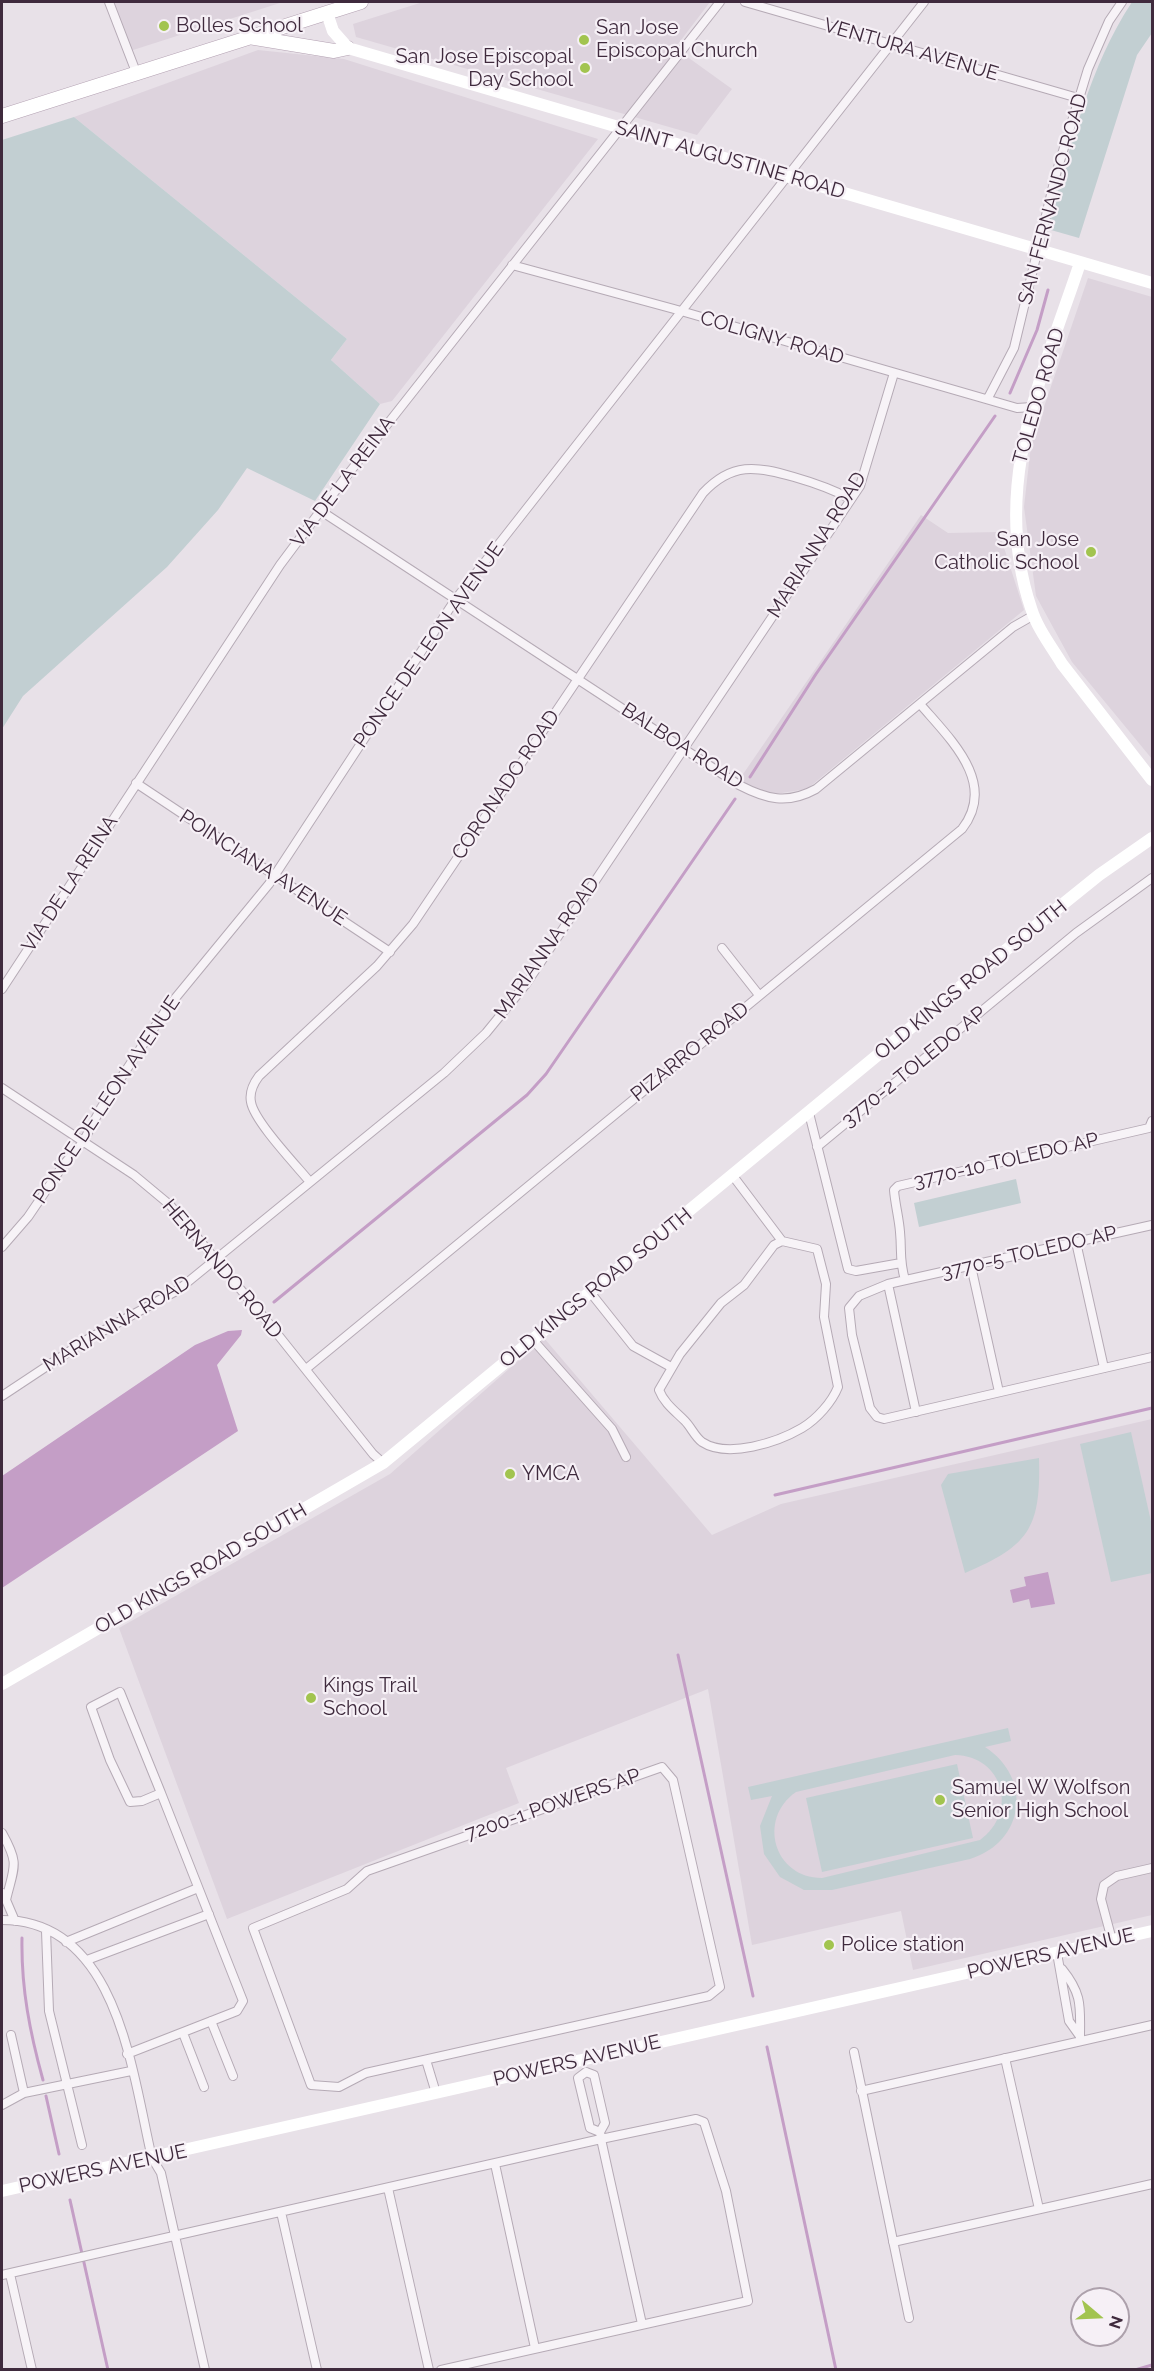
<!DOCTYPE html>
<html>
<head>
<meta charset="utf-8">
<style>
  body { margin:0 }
  #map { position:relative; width:1154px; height:2371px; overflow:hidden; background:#e8e1e8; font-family:Raleway,sans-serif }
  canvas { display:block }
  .frame { position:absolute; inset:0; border:3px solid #3f2a3d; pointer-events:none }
  .north { position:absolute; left:1070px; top:2287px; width:60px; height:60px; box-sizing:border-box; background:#f6f0f6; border:2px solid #ada1ac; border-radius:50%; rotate:109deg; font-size:16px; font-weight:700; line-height:24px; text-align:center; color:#3f2a3d }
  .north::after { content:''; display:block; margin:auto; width:21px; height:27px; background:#a2c44f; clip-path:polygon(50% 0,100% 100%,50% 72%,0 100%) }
</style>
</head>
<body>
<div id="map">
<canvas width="1154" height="2371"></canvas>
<div class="frame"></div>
<div class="north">N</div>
</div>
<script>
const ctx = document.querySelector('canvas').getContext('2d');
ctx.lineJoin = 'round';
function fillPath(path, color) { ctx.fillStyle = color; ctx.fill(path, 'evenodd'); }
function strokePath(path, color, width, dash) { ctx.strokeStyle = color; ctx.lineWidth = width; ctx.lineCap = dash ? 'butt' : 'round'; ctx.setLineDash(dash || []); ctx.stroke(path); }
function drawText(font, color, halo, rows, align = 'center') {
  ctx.font = font + ' Raleway,sans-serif'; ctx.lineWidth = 4.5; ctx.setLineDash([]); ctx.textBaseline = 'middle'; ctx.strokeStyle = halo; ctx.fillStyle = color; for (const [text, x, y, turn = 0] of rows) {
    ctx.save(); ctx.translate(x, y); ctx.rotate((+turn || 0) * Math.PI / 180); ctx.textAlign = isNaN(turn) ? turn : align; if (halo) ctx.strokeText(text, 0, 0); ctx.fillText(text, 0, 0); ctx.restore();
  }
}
const built = new Path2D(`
  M112,2H283L130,51Z
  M423,2H710L675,48L732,89L697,135L356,37L353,24Z
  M258,50L344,59L598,139L392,401L380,404L331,360L347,339L74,117Z
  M1088,278L1152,297V759L1072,662L1036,596L1024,507L1031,445Z
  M921,515L948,533L999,532L1024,610L807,789L769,795L739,780Z
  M544,1338L712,1535L781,1504L1152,1419V1915L913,1970L901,1911L752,1945L708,1689L506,1768L519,1803L227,1919L119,1628L390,1474Z`);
const green = new Path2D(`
  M1132,2H1152V33L1137,55L1079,238L1051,230L1050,218C1072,144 1089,67 1132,2Z
  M74,117L347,339L331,360L380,404L315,501L247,468L218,510L167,567L23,696L2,729V140Z
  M1016,1179L1021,1203L919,1227L914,1203Z
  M1131,1432L1152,1526V1573L1111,1582L1080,1444Z
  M1039,1458C1041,1528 1029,1546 965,1573L941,1485L948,1474Z
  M1008,1728L1011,1741L985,1747C1033,1778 1025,1842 970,1859L832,1890H804L780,1877L764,1854L760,1826L772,1796L751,1800L748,1787ZM955,1755C1003,1756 1019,1812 980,1840L822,1878C774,1878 757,1819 796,1792Z
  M957,1764L973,1838L822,1872L806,1798Z`);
const water = new Path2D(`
  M242,1330L241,1335L217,1365L238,1431L2,1588V1476L195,1345L228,1331Z
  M1048,1572L1055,1604L1031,1608L1029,1599L1013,1603L1010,1590L1026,1586L1024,1577Z`);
const stream = new Path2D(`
  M1010,393L1037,330L1048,290
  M750,777L816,674L995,416
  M274,1302L527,1095L546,1074L735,799
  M775,1495L1152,1408
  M678,1655L753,1996
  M22,1938C21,1988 30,2033 43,2080
  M767,2047L836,2370
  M46,2096L59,2154
  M70,2200L108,2370
  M1135,2370L1152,2365`);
const street = new Path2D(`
  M109,2L136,72
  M745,2L1078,98
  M512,265L674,309L1017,408L1032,407
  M988,398L1014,348L1056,174L1088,69L1109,21L1122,2
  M321,511L739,785C766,799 787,805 816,789L1013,627L1034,615
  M136,783L390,952
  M722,948L759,995
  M2,989L280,565L345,478L720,2
  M2,1088L134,1175L170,1205L267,1321L373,1454L383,1463
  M809,1113L848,1269L856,1271L901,1263
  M817,1147L1076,933L1152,878
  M733,1176L782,1241
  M310,1182C296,1165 254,1121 251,1102C249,1092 253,1084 259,1076L377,966L413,924L703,493C732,462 756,466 794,477C815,483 832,489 851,499
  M1152,1225L888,1284L859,1296L849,1308L852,1335L870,1408L877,1417L884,1419L1152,1357
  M782,1241L817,1249L826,1284L824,1317L838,1387C832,1402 817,1419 802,1428C778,1442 728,1459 702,1442C695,1437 691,1427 685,1421C675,1411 664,1403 659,1390L680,1354L721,1303L744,1285L774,1245Z
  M1076,1242L1104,1368
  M2,1247L28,1217L64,1164L83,1142L101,1108L168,1007L269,884L455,600L924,2
  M971,1266L999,1392
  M905,1280C899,1259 902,1252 900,1232C899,1218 895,1204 894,1190L898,1186L1149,1128L1152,1121
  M888,1284L916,1412
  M590,1292L633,1346L671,1367
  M533,1340L612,1429L626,1457
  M306,1369L962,829C998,783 950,739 920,704
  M2,1396L88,1339L178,1290L444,1073L486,1033L526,984L860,486L894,373
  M120,1692L161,1793L142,1801L130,1802L110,1760L91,1707Z
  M662,1767L673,1780L720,1987L709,1996L366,2073L339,2087L311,2085L253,1928L347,1889L367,1871Z
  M2,1833C20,1865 14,1866 6,1900L2,1893
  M6,1900L15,1921
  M2,1920C118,1920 132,2073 152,2158L161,2173L205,2370
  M46,1931L49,2011L82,2145
  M1112,1940L1101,1899L1104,1885L1117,1876L1152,1868
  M66,1942L198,1888
  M1057,1953L1069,2021L1079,2035
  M87,1960L209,1914
  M1062,1969C1083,1995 1080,2007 1080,2038
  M211,2021L233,2076
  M183,2033L204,2087
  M11,2035L24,2093
  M854,2052L909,2318
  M127,2054L237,2011L243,2001L161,1793
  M1005,2058L1039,2209
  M426,2060L436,2093
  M586,2072L594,2075L605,2123L600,2132L601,2139L642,2324
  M586,2072L578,2078L590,2128L600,2132
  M861,2091L1152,2025
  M2,2105L24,2093L131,2071
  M495,2164L535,2348
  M388,2188L429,2370
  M281,2212L317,2370
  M893,2242L1152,2184
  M10,2274L32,2370
  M2,2275L601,2139L696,2119L704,2122L726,2191L748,2301L441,2370`);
const secondary = new Path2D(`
  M327,13L333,31L348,48L1152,283
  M1080,263C1042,377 990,486 1031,608C1037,628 1051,646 1062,664L1152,780
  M2,1684L383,1463L965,983L1099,875L1152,838
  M2,2191L1152,1931`);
const primary = new Path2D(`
  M249,37L334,51L348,48
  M2,116L361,2`);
const markers = [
  [164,26,6,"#a2c44f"],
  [584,40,6,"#a2c44f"],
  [585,68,6,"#a2c44f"],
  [1091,552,6,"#a2c44f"],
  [510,1474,6,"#a2c44f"],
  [311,1698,6,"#a2c44f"],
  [940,1800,6,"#a2c44f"],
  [829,1945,6,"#a2c44f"]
];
const poiNames = [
  ["Bolles School",176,26],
  ["San Jose",596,28],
  ["Episcopal Church",596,51],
  ["San Jose Episcopal",573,57,"right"],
  ["Day School",573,80,"right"],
  ["San Jose",1079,540,"right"],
  ["Catholic School",1079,563,"right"],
  ["YMCA",522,1474],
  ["Kings Trail",323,1686],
  ["School",323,1709],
  ["Samuel W Wolfson",952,1788],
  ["Senior High School",952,1811],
  ["Police station",841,1945]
];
const streetNames = [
  ["VENTURA AVENUE",911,50,16],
  ["SAINT AUGUSTINE ROAD",730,160,16],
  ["SAN FERNANDO ROAD",1053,199,-75],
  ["COLIGNY ROAD",772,338,16],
  ["TOLEDO ROAD",1039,396,-74],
  ["VIA DE LA REINA",343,482,-53],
  ["MARIANNA ROAD",817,545,-58],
  ["PONCE DE LEON AVENUE",429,645,-55],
  ["BALBOA ROAD",682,746,33],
  ["CORONADO ROAD",506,785,-56],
  ["POINCIANA AVENUE",263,868,33],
  ["VIA DE LA REINA",70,884,-57],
  ["MARIANNA ROAD",547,948,-55],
  ["OLD KINGS ROAD SOUTH",971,980,-39],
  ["PIZARRO ROAD",690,1052,-39],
  ["3770-2 TOLEDO AP",914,1067,-39],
  ["PONCE DE LEON AVENUE",107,1100,-56],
  ["3770-10 TOLEDO AP",1006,1161,-13],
  ["3770-5 TOLEDO AP",1029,1253,-13],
  ["HERNANDO ROAD",222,1269,50],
  ["OLD KINGS ROAD SOUTH",596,1288,-39],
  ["MARIANNA ROAD",117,1324,-31],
  ["OLD KINGS ROAD SOUTH",201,1569,-30],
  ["7200-1 POWERS AP",553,1805,-19],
  ["POWERS AVENUE",1051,1954,-13],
  ["POWERS AVENUE",577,2061,-13],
  ["POWERS AVENUE",103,2169,-12]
];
fillPath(built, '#ddd3dd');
fillPath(green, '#c2cfd2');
fillPath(water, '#c49ec6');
strokePath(stream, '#c49ec6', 3);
strokePath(street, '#b5aab5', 10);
strokePath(primary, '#b3a1b2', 15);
strokePath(street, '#f7f3f7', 8);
strokePath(secondary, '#fff', 12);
strokePath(primary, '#fff', 14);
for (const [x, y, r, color] of markers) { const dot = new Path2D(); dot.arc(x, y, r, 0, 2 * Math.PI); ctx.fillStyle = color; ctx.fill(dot); strokePath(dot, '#f6f0f6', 2); }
drawText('20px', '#3f2a3d', '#f6f0f6', poiNames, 'left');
drawText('20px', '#3f2a3d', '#f6f0f6', streetNames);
</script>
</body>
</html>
